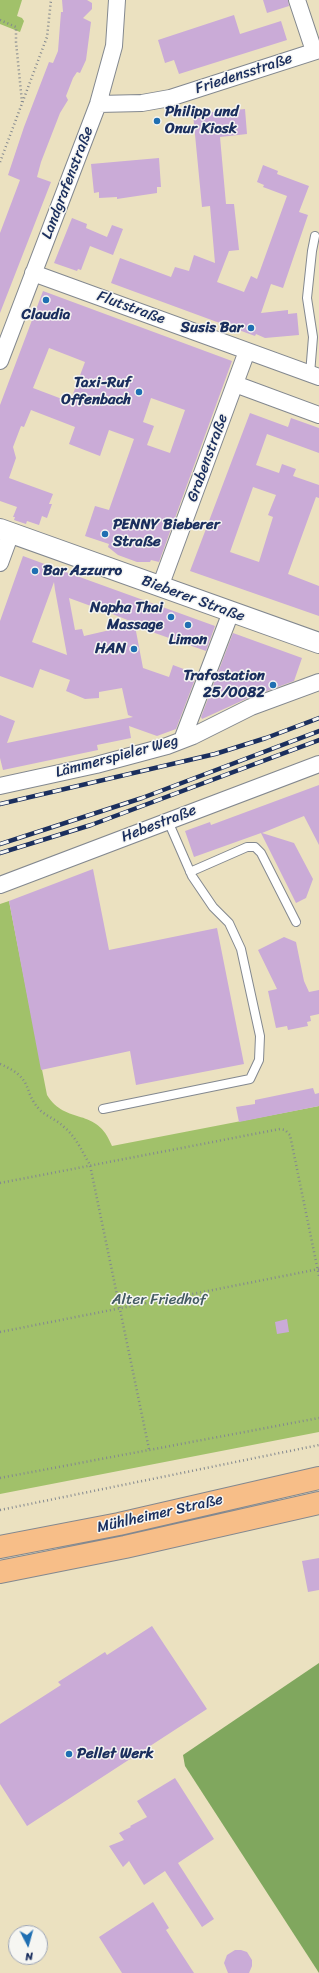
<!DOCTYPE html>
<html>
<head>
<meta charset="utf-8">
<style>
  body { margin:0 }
  #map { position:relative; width:319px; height:1973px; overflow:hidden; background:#ebe1c0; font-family:Sriracha,sans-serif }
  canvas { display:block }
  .north { position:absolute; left:8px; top:1925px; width:40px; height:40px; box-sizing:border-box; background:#f6f6f2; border:1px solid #9ea6b7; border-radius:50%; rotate:174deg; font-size:11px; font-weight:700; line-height:16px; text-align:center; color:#1b2f5e }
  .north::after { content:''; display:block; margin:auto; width:14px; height:18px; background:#1f6fb2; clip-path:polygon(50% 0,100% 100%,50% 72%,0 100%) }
</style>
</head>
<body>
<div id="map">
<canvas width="319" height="1973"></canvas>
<div class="north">N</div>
</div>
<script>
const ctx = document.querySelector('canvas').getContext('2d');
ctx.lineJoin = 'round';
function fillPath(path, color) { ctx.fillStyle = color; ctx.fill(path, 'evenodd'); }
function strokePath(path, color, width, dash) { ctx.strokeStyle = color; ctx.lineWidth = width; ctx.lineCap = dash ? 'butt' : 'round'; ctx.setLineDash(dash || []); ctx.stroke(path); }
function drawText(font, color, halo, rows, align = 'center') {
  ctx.font = font + ' Sriracha,sans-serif'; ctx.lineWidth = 3; ctx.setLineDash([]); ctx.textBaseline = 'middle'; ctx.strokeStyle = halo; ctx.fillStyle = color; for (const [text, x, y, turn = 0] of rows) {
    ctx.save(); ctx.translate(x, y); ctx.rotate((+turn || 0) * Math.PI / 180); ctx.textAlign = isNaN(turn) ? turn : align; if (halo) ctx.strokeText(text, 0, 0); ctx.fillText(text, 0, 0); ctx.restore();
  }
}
const green = new Path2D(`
  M0,0H22L17,16L22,18L24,21L20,32L0,24Z
  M9,901L47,1095C66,1126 97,1106 112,1146L319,1106V1432L0,1494V904Z`);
const forest = new Path2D(`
  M319,1663V1973L185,1766L183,1755Z`);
const building = new Path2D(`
  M62,0H87L92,3V9L83,18L91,22L86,60L80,73L77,72L73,78L66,96L68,100L60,113L41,162L37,177L51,182L0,313V233L20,180L8,175L24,127L49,62L53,63L58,51L61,12H63Z
  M263,0H288L289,6L267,13Z
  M234,15L240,34L281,21L287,40L179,74L174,60L165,63L158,40Z
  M245,109L247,134L220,137L226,204H234L239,250L229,251L217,282L244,292L251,276L257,279L287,196L263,187L264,185L257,182L263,165L278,171L277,174L309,186L299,212L308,215L283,288L271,284L261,313L288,310V314L297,313L299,335L265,338L256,334L255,336L111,283L120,258L171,277L175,267L189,271L194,255L215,263L210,206L202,207L193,114Z
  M159,158L161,187H157V193L117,199V197L99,198V192L94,193L91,164Z
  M72,218L87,224L86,228L107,237L112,225L123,229L113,255L90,246L81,270L78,269L77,271L54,263Z
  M43,291L232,361L159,562L151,560L150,562H137L118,555L108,547L109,544L85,536L95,506L109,510L134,439L109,430L100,456L69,444L75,427L31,410L24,427L21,426L13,447L16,458L9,478L53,494L49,504H52L47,518L42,516L39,525L27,521L26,524L14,520L15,517H13L17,507L0,501V405ZM49,348L85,362L70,402L33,388ZM151,398L185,410L170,453L147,445L154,426L143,422Z
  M250,413L288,427L291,418L319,428V453L267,434L256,465L279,473L282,464L296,469L293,476L319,485V498L316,497L288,574L319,586V616L190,571ZM253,487L276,495L268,515L273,517L259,562L230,552Z
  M23,556L58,569L63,568V571L215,626L206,651L135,626L143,668L169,677L173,665L197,674L176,729L157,736L129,726L131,738L97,745L98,750L3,770L0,758V715L15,721L7,743L133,717L128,715L122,688L99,692V698L85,699L66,691L70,680L40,669L33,688L0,676V621ZM54,582L55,590L67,655L32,642ZM69,598L110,613L130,621L109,624L110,630L84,636L82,629L75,630Z
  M233,633L302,658L294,681L248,698L202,719L201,717Z
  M319,785V845L304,816L262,833L294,843L313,879L306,898L296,903L261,833L194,857L185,831L210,822L211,825Z
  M93,869L109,950L217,928L244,1064L136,1085L130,1051L41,1070L9,901Z
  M284,937L296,942L304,981L309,992L319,990V1014L310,1016L311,1021L307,1022L308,1026L288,1030L287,1026L276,1028L268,991L277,989L258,950Z
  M313,1088L315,1094L319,1093V1106L239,1122L236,1107L255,1104V1100Z
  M287,1319L289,1332L277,1334L275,1322Z
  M319,1558V1590L308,1592L302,1561Z
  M152,1626L207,1709L27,1826L0,1784V1724L61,1685L58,1682L105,1652L107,1655Z
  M175,1778L214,1839L178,1863L214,1919L202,1927L165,1871L144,1885L129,1861L123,1867L109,1846L124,1840L119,1833L131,1827L130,1826L147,1817L137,1801Z
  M153,1902L169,1928L166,1930L194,1973H122L99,1937Z
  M241,1950L247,1952L252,1960V1966L249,1973H228L224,1963L227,1955L235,1950Z`);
const path = new Path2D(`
  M0,20L16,27V42L22,102
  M0,162L47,37L51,0
  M0,1064C36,1079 21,1091 41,1111C48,1117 57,1120 64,1127C76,1137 82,1151 90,1165L149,1449
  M0,1183L280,1129L285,1130L290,1135L319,1276
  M0,1332L319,1269
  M0,1478L319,1418
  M0,1510L319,1445`);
const service = new Path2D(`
  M310,374L313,337L307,298L312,251L315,236
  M190,872L247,847H255L261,853L296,922
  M103,1109L250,1079L259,1060L260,1036L241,949L229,923L213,907L192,876L168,821`);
const minor = new Path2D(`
  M297,0L314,51
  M98,104L142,103L170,98L319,50
  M33,273L319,377
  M0,361L98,104L114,46L117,0
  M235,384L319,415
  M0,563L11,533
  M160,587L247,351
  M182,740L231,612
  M0,786L96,765L167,746L193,736L251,707L319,682
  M0,885L319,764`);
const tertiary = new Path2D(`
  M0,529L319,643`);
const primary = new Path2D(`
  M0,1547L119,1524L319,1478
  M0,1572L125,1547L319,1503`);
const rail = new Path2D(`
  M0,804L215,754L266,738L319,718
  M0,844L142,798L319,731
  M0,853L91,825L319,740`);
const markers = [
  [157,121,4,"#1f6fb2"],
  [46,300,4,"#1f6fb2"],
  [251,328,4,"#1f6fb2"],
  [139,392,4,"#1f6fb2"],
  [105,534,4,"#1f6fb2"],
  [35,571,4,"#1f6fb2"],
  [171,617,4,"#1f6fb2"],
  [188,625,4,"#1f6fb2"],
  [134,649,4,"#1f6fb2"],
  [273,685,4,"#1f6fb2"],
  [69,1754,4,"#1f6fb2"]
];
const streetNames = [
  ["Friedensstraße",244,74,-18],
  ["Landgrafenstraße",68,183,-69],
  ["Flutstraße",131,308,20],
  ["Grabenstraße",208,458,-70],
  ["Bieberer Straße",193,599,20],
  ["Lämmerspieler Weg",117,757,-15],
  ["Hebestraße",159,824,-21],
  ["Mühlheimer Straße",160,1514,-13]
];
const poiNames = [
  ["Philipp und",165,112,"left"],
  ["Onur Kiosk",165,129,"left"],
  ["Claudia",46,315,"center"],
  ["Susis Bar",243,328],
  ["Taxi-Ruf",131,383],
  ["Offenbach",131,400],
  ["PENNY Bieberer",113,525,"left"],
  ["Straße",113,542,"left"],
  ["Bar Azzurro",43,571,"left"],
  ["Napha Thai",163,608],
  ["Massage",163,625],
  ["Limon",188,640,"center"],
  ["HAN",126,649],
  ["Trafostation",265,676],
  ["25/0082",265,693],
  ["Pellet Werk",77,1754,"left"]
];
const parkNames = [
  ["Alter Friedhof",159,1300]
];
fillPath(green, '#a1c16a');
fillPath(forest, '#80a75e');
fillPath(building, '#caabd7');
strokePath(service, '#83888f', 10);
strokePath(minor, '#83888f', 18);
strokePath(tertiary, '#83888f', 22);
strokePath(primary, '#83888f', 24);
strokePath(path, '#83888f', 2.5, [1, 3]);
strokePath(service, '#fff', 8);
strokePath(minor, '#fff', 16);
strokePath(tertiary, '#fff', 20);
strokePath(primary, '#f7be88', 22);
strokePath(rail, '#1b2f5e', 4.5);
strokePath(rail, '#f6f6f2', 3, [9]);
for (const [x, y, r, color] of markers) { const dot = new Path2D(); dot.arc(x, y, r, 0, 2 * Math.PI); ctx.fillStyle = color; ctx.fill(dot); strokePath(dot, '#f6f6f2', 1.5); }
drawText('15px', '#1b2f5e', '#f6f6f2', streetNames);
drawText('bold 15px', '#1b2f5e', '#f6f6f2', poiNames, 'right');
drawText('15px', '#435b62', '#f6f6f2', parkNames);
</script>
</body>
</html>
